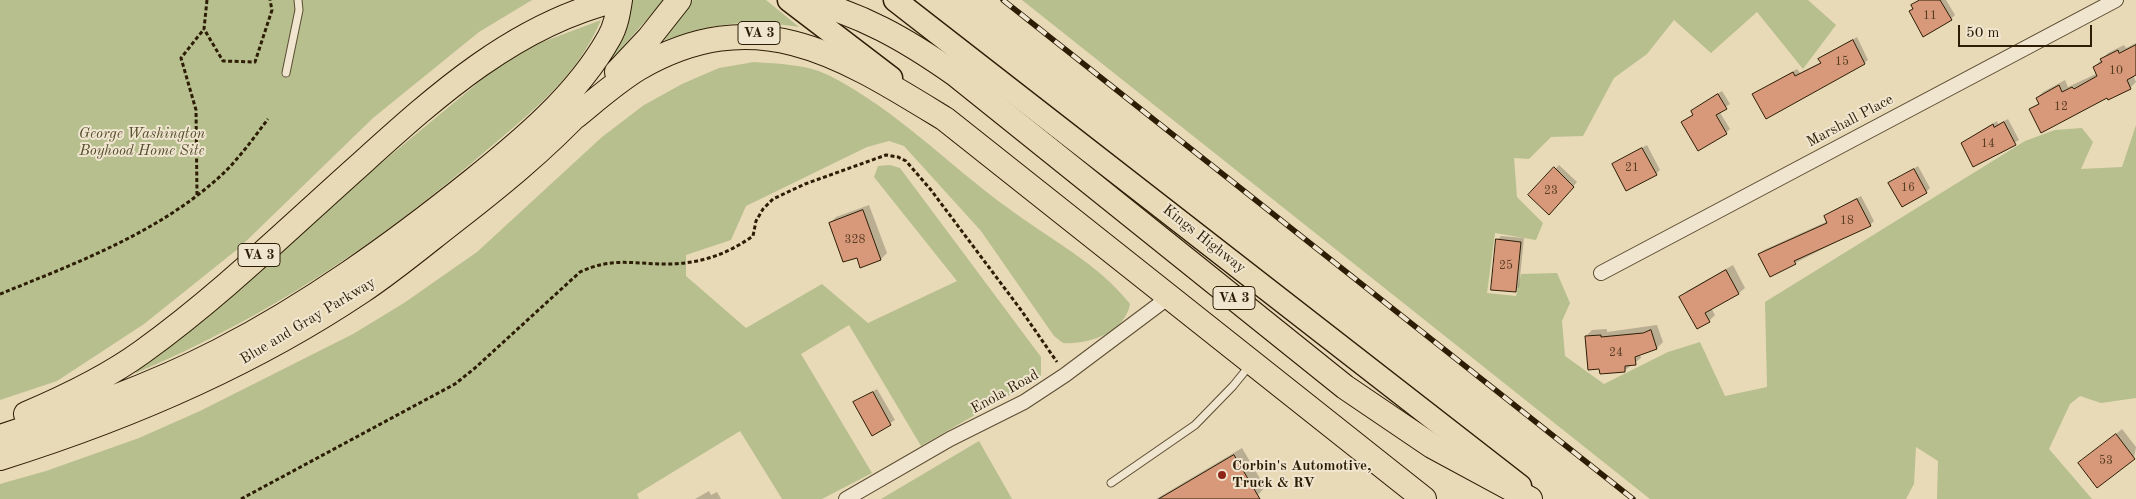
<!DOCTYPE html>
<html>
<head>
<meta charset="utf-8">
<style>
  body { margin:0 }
  #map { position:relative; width:2136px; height:499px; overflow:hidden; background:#e8d9b7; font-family:"Old Standard TT",serif }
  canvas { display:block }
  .scale { position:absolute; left:1958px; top:25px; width:134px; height:22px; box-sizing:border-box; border:2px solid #2d1d05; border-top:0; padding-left:6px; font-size:15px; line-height:18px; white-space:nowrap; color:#2d1d05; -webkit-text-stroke:4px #f0e6d0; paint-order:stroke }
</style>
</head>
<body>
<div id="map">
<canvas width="2136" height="499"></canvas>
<div class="scale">50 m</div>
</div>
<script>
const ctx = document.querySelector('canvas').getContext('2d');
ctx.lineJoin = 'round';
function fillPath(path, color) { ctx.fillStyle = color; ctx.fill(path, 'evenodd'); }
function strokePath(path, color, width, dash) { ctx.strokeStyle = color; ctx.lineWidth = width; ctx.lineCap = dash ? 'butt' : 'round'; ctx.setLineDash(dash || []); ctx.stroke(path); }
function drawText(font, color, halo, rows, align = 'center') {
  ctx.font = font + ' "Old Standard TT",serif'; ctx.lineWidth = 4; ctx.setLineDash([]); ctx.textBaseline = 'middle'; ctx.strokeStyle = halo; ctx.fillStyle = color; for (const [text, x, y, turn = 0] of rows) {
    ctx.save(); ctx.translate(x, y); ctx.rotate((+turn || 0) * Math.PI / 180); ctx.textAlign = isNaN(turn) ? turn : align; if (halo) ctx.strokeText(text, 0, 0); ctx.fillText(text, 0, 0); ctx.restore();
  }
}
const green = new Path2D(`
  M0,0H532L479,32L373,118L239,248L144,324L57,381L0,400Z
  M629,0H664L610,61L605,59Z
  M693,0H766L799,27C743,19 716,23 662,41L661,39Z
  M1022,0H1808L1836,25L1803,69L1757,12L1711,53L1674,20L1647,54L1614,78L1583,136L1551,137L1529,159L1514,158L1517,197L1543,223L1536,240L1495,233L1487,293L1516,296L1521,274L1557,273L1570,303L1562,321L1565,356L1604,384L1668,352L1700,342L1725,396L1767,387L1765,302L2025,141L2055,130L2082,128L2093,142L2081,169L2122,167L2136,125V398L2101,403L2080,396L2070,404L2049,449L2092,499H1937L1938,461L1916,447L1914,484L1906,499H1650Z
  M601,20C578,75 533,111 488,149C379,243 268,317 136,373L134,368L503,62L540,43Z
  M754,62C779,64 805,64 828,75C896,109 947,164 1008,208C1049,239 1098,263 1130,304C1125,332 1089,345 1063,343L1054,336L981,231L904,146L889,141L867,147L746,206L731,240L686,255V276L746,328L822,284L868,323L957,281L874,177L878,166L890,165L900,168L1041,357V377L921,446L849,325L801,354L872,473L822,499H782L740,431L637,494L639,499H0V484L46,471L139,438L200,411L353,334L404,303L477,252L602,137L644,105L682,84L719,68Z
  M979,441L1012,499H881Z`);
const shadow = new Path2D(`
  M1919,0H1946L1955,15L1951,19L1910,12L1914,8L1913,5Z
  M1857,37L1868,60L1864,63L1754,94L1797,69L1800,73L1821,62L1820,59L1824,55Z
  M2136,43V74L2133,75L2136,82L2130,88L2109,99L2108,96L2030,110L2040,102L2037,98L2043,92L2065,80L2068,87L2098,73L2094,67L2108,53L2124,45L2126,48Z
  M1722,91L1730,104L1719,111L1730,129L1726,133L1683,122L1694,114L1693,111L1697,107Z
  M2008,119L2019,140L1974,165L1962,143L1997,121L1998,124Z
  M1647,145L1660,170L1656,174L1613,164Z
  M1559,165L1577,182L1553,210L1530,195Z
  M1918,166L1930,188L1926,192L1890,183Z
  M1861,196L1874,221L1870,225L1795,263L1760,254L1764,250L1828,221L1825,217L1829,213Z
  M869,205L887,253L881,259L861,266L857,256L830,223L836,217Z
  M1501,236L1524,238L1519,287L1515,291L1497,240Z
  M1733,265L1745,288L1739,293L1711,308L1715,315L1709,321L1681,297L1687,291Z
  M1657,325L1663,342L1657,348L1640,354L1641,358L1624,371L1586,336L1592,330L1607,329V332Z
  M877,389L895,420L872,434L855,402Z
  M2122,429L2136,447L2134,458L2080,463Z
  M1242,448L1265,487L1258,495L1251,499H1156Z
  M709,491L711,495L717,492L721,499H695Z`);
const building = new Path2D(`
  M1920,0H1940L1952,20L1923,37L1909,11L1913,9L1911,5Z
  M1853,40L1865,64L1766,119L1752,94L1793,72L1795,76L1821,63L1818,59Z
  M2136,45V75L2127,80L2131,89L2108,100L2107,98L2041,133L2029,109L2039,104L2036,98L2059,85L2062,92L2072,87L2074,89L2097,76L2093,67L2102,62L2100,59L2118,50L2119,53Z
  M1718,94L1727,109L1716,115L1727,134L1698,151L1681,122L1693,115L1691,111Z
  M2004,122L2016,145L1973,167L1961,143L1993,124L1994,127Z
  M1642,148L1657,175L1626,191L1612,164Z
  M1554,167L1574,187L1549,215L1528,195Z
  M1914,169L1927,193L1902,207L1888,183Z
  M1857,199L1871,226L1794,261L1796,264L1770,277L1758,254L1827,223L1824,216Z
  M863,210L881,260L860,268L857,258L843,262L829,223Z
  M1496,239L1521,242L1516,292L1491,290Z
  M1726,270L1739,294L1705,313L1710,322L1697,329L1679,297Z
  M1651,330L1657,349L1635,357L1636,365L1625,366V372L1600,374L1599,369L1588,370L1585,336L1601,335V337L1643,333Z
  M873,392L891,425L872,436L853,402Z
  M2116,434L2135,459L2097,488L2078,463Z
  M1234,455L1260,499H1159Z`);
const path = new Path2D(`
  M207,0L204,29L223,61L255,62L272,10L270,0
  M197,195L196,110L181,58L204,29
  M0,294C74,264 155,234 216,180C236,163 252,140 268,119
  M241,499L455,384L475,368L580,272C612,257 633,264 666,264C699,264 726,255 753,236L756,221L763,209L773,199L805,184L886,155L898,157L906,161L931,190L1021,310L1057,362`);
const service = new Path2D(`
  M286,73L299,10L298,0
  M1111,483L1195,425L1233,386L1250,365`);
const minor = new Path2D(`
  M1601,273L2116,0
  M846,499L950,439L1024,402L1065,375L1169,297`);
const primary = new Path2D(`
  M789,0L891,78
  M895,0L1520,486`);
const trunk = new Path2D(`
  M802,0C859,12 908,41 955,74L1345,387L1432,446L1530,499
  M617,72L649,38L679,0
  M575,117C596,100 616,82 639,68C757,0 842,56 945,119L1424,499
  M26,414C66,397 106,378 142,352C220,296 290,227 362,163C437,95 516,24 616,0
  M0,437C74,413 149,387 219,351C310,304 392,245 472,181C523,140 577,95 609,38C616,26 618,13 620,0
  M0,458C128,418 250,366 362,291C392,271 421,247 449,225C497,188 544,150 585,106`);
const rail = new Path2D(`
  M1003,0L1633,499`);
const markers = [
  [1222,475,5,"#8f2418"]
];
const numberNames = [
  ["11",1930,16],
  ["15",1842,62],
  ["10",2116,71],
  ["12",2061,107],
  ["14",1988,144],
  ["21",1632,168],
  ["16",1908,188],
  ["23",1551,191],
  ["18",1847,221],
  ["328",855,240],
  ["25",1506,266],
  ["24",1616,353],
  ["53",2106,461]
];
const shields = [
  [759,33,42],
  [259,255,42],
  [1234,298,42]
];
const shieldNames = [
  ["VA 3",759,33],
  ["VA 3",259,255],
  ["VA 3",1234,298]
];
const streetNames = [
  ["Marshall Place",1850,121,-28],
  ["Kings Highway",1204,239,38],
  ["Blue and Gray Parkway",308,321,-31],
  ["Enola Road",1005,392,-29]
];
const parkNames = [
  ["George Washington",142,134],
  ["Boyhood Home Site",142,151]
];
const poiNames = [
  ["Corbin's Automotive,",1232,466],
  ["Truck & RV",1232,483]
];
fillPath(green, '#b7bf8e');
fillPath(shadow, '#0003');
fillPath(building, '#d7997a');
strokePath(building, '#2d1d05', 1);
strokePath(service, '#5c4c32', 9);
strokePath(minor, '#5c4c32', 16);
strokePath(primary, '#2d1d05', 25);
strokePath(trunk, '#2d1d05', 26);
strokePath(path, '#2d1d05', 3, [4, 2.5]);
strokePath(service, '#f0e6d0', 7);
strokePath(minor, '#f0e6d0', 14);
strokePath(primary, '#e8d9b7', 22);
strokePath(trunk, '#e8d9b7', 24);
strokePath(rail, '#2d1d05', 5.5);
strokePath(rail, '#f0e6d0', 4, [11]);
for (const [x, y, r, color] of markers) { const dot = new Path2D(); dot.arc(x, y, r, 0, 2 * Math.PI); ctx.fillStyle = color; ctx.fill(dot); strokePath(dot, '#f0e6d0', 2); }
drawText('12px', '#583c22', null, numberNames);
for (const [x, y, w] of shields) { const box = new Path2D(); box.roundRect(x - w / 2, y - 11.5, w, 23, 4); ctx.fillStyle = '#f0e6d0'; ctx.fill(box); strokePath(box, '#2d1d05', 1); }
drawText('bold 14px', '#2d1d05', null, shieldNames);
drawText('15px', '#2d1d05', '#f0e6d0', streetNames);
drawText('italic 15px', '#564e2e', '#f0e6d0', parkNames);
drawText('bold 15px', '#2d1d05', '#f0e6d0', poiNames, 'left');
</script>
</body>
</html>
